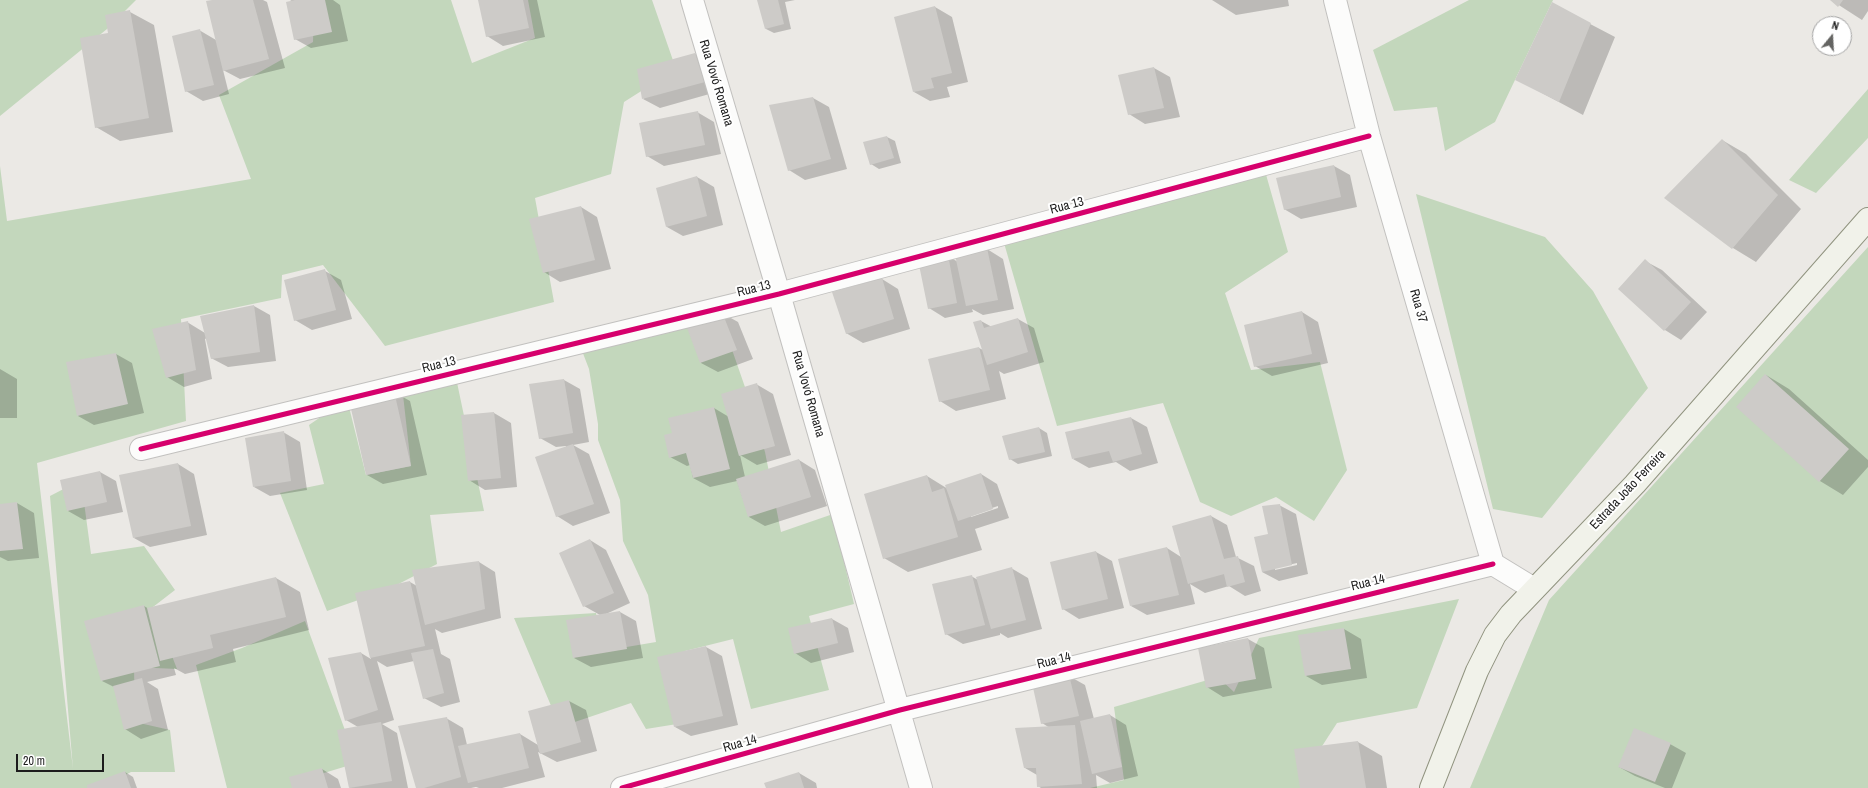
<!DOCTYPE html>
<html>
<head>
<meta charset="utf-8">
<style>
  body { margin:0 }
  #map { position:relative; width:1868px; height:788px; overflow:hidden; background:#ebe9e5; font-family:"Archivo Narrow",sans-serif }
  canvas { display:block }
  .north { position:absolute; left:1812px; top:16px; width:40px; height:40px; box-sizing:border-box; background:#fff; border:1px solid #a4a4a4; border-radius:50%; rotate:18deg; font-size:11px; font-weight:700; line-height:16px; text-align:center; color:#1c1c1c }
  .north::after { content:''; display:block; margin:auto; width:14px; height:18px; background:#646462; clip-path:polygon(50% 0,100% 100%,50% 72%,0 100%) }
  .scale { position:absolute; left:16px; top:754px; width:88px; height:18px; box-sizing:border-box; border:2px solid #1c1c1c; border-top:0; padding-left:5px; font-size:12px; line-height:14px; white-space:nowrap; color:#1c1c1c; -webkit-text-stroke:3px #fff; paint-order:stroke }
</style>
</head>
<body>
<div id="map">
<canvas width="1868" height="788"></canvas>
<div class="north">N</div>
<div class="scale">20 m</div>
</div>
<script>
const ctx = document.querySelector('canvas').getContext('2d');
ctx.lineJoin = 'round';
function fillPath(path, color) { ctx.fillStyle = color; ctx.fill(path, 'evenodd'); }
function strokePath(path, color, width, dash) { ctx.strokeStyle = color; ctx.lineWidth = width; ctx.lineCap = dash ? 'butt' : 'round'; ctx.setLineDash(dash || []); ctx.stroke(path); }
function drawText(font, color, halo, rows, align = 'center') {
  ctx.font = font + ' "Archivo Narrow",sans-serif'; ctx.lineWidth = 4; ctx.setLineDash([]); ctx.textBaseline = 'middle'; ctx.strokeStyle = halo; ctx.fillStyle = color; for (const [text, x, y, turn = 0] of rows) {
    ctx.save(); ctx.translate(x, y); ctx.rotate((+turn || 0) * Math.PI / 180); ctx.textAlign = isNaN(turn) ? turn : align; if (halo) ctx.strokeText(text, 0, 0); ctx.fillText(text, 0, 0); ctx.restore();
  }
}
const forest = new Path2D(`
  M0,0H136L107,29L0,116Z
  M314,0H451L472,63L535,38L528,0H652L676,69L624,102L611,174L535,198L554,302L385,346L323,265L282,275L281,298L181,319L186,421L37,463L73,769L50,496L81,480L91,554L144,546L175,590L153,607L177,669L134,667L135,722L170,730L175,772H131L100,788H0V166L7,221L251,179L219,95L313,42Z
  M1469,0H1553L1495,122L1445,151L1437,107L1394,111L1373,50Z
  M1868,89V138L1816,193L1789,180Z
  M1265,171L1288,252L1225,293L1251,370L1320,362L1347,470L1314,521L1276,497L1231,516L1200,502L1163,403L1057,426L1004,243Z
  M1416,194L1545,237L1593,291L1648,388L1542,518L1493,509Z
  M1868,247V788H1470L1549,600Z
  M721,318L746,390L765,452L781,532L833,514L854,604L809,616L829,690L751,709L733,639L685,651L702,720L646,729L631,703L560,727L514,618L596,613L603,651L656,642L648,595L623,541L620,500L598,440V424L589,369L579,343Z
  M455,373L484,511L430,515L437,564L387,590L327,611L280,493L324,484L309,425L347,399L366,475L411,466L402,386Z
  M1459,599L1417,708L1337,723L1315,757L1313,788H1090L1124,780L1114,707L1218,677L1234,692L1259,638Z
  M305,621L357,763L314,776L318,788H227L196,665L242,648Z`);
const shadow = new Path2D(`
  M217,0H263L267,2L285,68L240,79L223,70L229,94L203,101L186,91L199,30L216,40Z
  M290,0H334H333L340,5L348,41L311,48L295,39L293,2Z
  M479,0H537L545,37L503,46L487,36Z
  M758,0H795L785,2L791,29L774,33L766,29Z
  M1212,0H1288L1289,6L1236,15Z
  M1831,0H1868V11L1862,20Z
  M1552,4L1615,37L1583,115L1516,79Z
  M935,7L952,17L968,82L947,87L950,97L930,101L914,92Z
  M130,12L154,25L173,132L120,141L96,127Z
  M695,54L711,64L720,91L660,108L643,99Z
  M1154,68L1170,77L1180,117L1145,124L1129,114Z
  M813,98L829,107L847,169L805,180L789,170Z
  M697,112L714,122L721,154L664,166L647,156Z
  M887,137L895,141L901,163L879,169L871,164Z
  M1722,140L1746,154L1801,209L1756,262L1733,248Z
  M1334,166L1350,175L1357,207L1301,219L1284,209Z
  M697,177L714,187L723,225L683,236L667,227L658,189Z
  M581,207L597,217L611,269L560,282L544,272Z
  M987,249L1003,259L1014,309L983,315L972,309L973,312L945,318L929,308L948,256L958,262Z
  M1645,261L1662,270L1707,312L1681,340L1665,330L1620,288Z
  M325,271L341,280L352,319L312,330L295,320Z
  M882,279L898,289L910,329L863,343L846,333Z
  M254,306L270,315L276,361L228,367L211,358L207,338L205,339L212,379L184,387L167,377L187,322L205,333Z
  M1302,312L1318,322L1328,363L1272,376L1255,366Z
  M722,313L738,322L753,359L718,372L701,363L687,326Z
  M1018,319L1034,328L1044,362L1004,374L999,371L1006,399L956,411L940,401L979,348L983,350L981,321L992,327Z
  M116,354L132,363L144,413L94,425L78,416Z
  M0,369L17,379V418H0Z
  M1766,375L1789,389L1868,460V467L1843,495L1820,481Z
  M564,380L580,389L589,442L573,445L589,454L610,513L573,526L557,516L566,446L556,447L540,438Z
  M756,384L773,394L791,455L757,465L740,455L745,477L799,460L815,470L827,506L765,526L749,517L737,481L710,487L693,478L690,465L687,466L670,457L673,434L714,408L729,417Z
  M394,392L410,401L427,475L383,484L367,475Z
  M494,413L511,423L517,487L485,490L469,480L462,416Z
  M1131,418L1147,427L1158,463L1130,471L1116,462L1089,468L1073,459Z
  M1039,428L1047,433L1052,456L1018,464L1010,459Z
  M283,432L300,442L307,490L270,496L254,487Z
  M178,464L194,474L207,535L150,547L134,538Z
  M100,472L116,481L123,512L84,520L68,511Z
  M981,474L997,484L1009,518L975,529L982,550L908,572L884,558L927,476L948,489ZM998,506V508L971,517V515Z
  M17,503L34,513L39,558L8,561L0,557V505Z
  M1279,505L1296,514L1308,574L1279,581L1262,572L1269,535ZM1297,563V565L1275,570V568Z
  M1211,516L1227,525L1236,557L1254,566L1261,591L1245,596L1229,586L1205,593L1190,584L1195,604L1147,615L1131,606L1167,548L1181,557Z
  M590,540L606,550L630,603L606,614L620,612L636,621L643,658L591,667L574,658L600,615L584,606Z
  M1096,552L1112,561L1124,608L1079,619L1063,609Z
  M479,562L495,572L501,618L442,633L435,629L441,654L450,659L460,702L441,707L424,698L414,661L387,667L377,661L394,720L382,724L397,733L408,788H350L338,731L358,727L346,720L361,653L371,659L356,594L410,582L417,586Z
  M1011,568L1028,578L1042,629L1008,638L1000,633V635L963,644L946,634L971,576L978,580Z
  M276,578L300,592L309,630L233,649L236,662L185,674L174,668L176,675L147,682L158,689L168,730L141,739L125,729L114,687L102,681L144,606L149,609Z
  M832,619L848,628L854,652L811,663L795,653Z
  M1344,629L1361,639L1367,678L1322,685L1306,676Z
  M1248,639L1264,648L1272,688L1223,697L1207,687Z
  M706,647L722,656L738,725L691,736L675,727Z
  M1069,676L1085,685L1094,719L1110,715L1126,725L1138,776L1110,783L1096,775L1097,788H1041L1038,786L1037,775L1025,768L1050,728L1042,723Z
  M569,701L586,710L597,751L557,762L538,752L545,777L502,788H479L476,787L471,788H417L446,718L463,728L467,745L520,734L538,745L529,712Z
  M1358,742L1382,756L1387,788H1301Z
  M1670,744L1686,753L1672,788H1665L1635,776L1619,767Z
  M322,769L338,779L341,788H293Z
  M125,772L133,777L137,788H89Z
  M799,773L816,783L817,788H767Z`);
const building = new Path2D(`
  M212,0H253L269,59L223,71L206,1Z
  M295,0H325L332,32L294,40L286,2Z
  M478,0H523L529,28L486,37Z
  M757,0H778L784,24L765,29Z
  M1830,0H1843L1838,7Z
  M1552,2L1591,23L1559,102L1515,80Z
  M935,6L952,73L931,78L934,88L913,92L894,17Z
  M130,10L149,118L95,128L80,38L108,33L105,15Z
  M200,29L214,85L185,92L172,36Z
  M695,53L705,82L642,99L637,69Z
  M1154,67L1164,108L1128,115L1118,75Z
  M813,97L831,159L788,171L769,105Z
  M698,111L705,145L646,157L639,123Z
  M887,136L894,158L870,165L863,142Z
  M1722,139L1778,195L1732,249L1664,198Z
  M1334,165L1341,197L1284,210L1276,178Z
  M697,176L707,216L666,227L656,188Z
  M581,206L595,260L543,273L529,219Z
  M987,248L998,300L966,306L955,255Z
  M948,255L957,303L928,309L918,260Z
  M1645,259L1691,302L1664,331L1618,289Z
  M325,269L336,310L294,321L284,280Z
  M882,278L894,319L846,334L832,292Z
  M254,305L260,352L211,359L200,316Z
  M1302,311L1312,354L1254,367L1244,325Z
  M722,312L737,350L700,363L686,325Z
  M1018,318L1028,352L987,365L973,322L981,320L984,328Z
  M188,321L196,370L166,378L152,329Z
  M979,347L990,390L939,402L928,359Z
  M116,353L128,404L77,416L66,362Z
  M1765,374L1849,449L1819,482L1736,407Z
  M564,379L573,433L539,439L529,384Z
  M757,383L775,446L739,456L721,394Z
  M394,391L411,466L366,475L349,400Z
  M714,407L730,469L693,478L686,453L669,458L664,435L672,433L668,418Z
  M494,412L501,478L468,481L461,415Z
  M1131,417L1142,454L1113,462L1109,451L1072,459L1065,432Z
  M1039,427L1045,452L1009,460L1002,436Z
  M284,431L291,481L253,487L245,438Z
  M573,444L594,504L556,517L535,457Z
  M799,459L811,497L748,517L736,479Z
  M178,463L191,526L133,538L119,475Z
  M100,471L107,502L67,511L60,480Z
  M981,473L993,509L958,521L945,485Z
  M927,475L932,492L944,488L958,537L883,559L864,494Z
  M17,502L23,549L0,551V504Z
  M1280,504L1292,565L1262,572L1254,537L1268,534L1262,506Z
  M1211,515L1224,559L1238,556L1245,582L1227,587L1224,574L1188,584L1172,526Z
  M590,539L614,593L583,607L559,553Z
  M1167,547L1179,595L1130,606L1118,559Z
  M1096,551L1108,599L1062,610L1050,562Z
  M479,561L485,609L425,625L412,570Z
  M1012,567L1026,620L991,629L976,577Z
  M972,575L985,625L945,635L932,584Z
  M276,577L286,617L210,635L213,648L160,661L147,608Z
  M410,581L425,646L370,658L355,593Z
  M144,605L160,666L101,681L84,621Z
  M620,611L627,649L573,658L566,620Z
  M832,618L838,643L794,654L788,628Z
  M1344,628L1351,669L1305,676L1298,635Z
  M1248,638L1256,679L1206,688L1198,648Z
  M706,646L723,716L674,727L657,657Z
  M433,649L444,693L423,699L411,653Z
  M361,652L378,710L345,721L328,658Z
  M1069,675L1079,716L1041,724L1032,683Z
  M142,678L152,721L124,730L113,686Z
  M569,700L581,742L540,754L528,711Z
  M1110,714L1122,767L1092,774L1080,721Z
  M447,717L461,777L424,788H416L398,726Z
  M381,722L392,781L349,788L337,730Z
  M1075,725L1082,784L1037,787L1036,768H1024L1015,728Z
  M1634,728L1671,743L1655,782L1618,767Z
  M520,733L529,768L468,783L458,746Z
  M1358,741L1366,788H1300L1294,749Z
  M322,768L328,788H292L289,777Z
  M125,771L131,788H87V785Z
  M799,772L804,788H766L764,783Z`);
const street = new Path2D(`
  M692,0L779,294L921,788
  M1335,0L1369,136L1493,564L1534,589
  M141,449L779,294L1369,136
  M622,788L900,710L1493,564`);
const secondary = new Path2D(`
  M1431,788L1477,671L1495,635L1511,614L1635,484L1868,219`);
const cycleway = new Path2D(`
  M141,449L779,294L1369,136
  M622,788L900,710L1493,564`);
const streetNames = [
  ["Rua Vovó Romana",716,83,73],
  ["Rua 13",1067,206,-15],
  ["Rua 13",754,289,-14],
  ["Rua 37",1418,306,74],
  ["Rua 13",439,365,-14],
  ["Rua Vovó Romana",808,394,74],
  ["Estrada João Ferreira",1628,490,-47],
  ["Rua 14",1368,583,-14],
  ["Rua 14",1054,661,-14],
  ["Rua 14",740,744,-16]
];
fillPath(forest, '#c3d7bc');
fillPath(shadow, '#0003');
fillPath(building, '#cdcbc8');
strokePath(street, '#c2c1bf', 24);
strokePath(secondary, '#90937f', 24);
strokePath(street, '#fcfcfb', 22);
strokePath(secondary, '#f1f2ea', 22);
strokePath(cycleway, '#d6006c', 5);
drawText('13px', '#1c1c1c', '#fff', streetNames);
</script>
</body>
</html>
